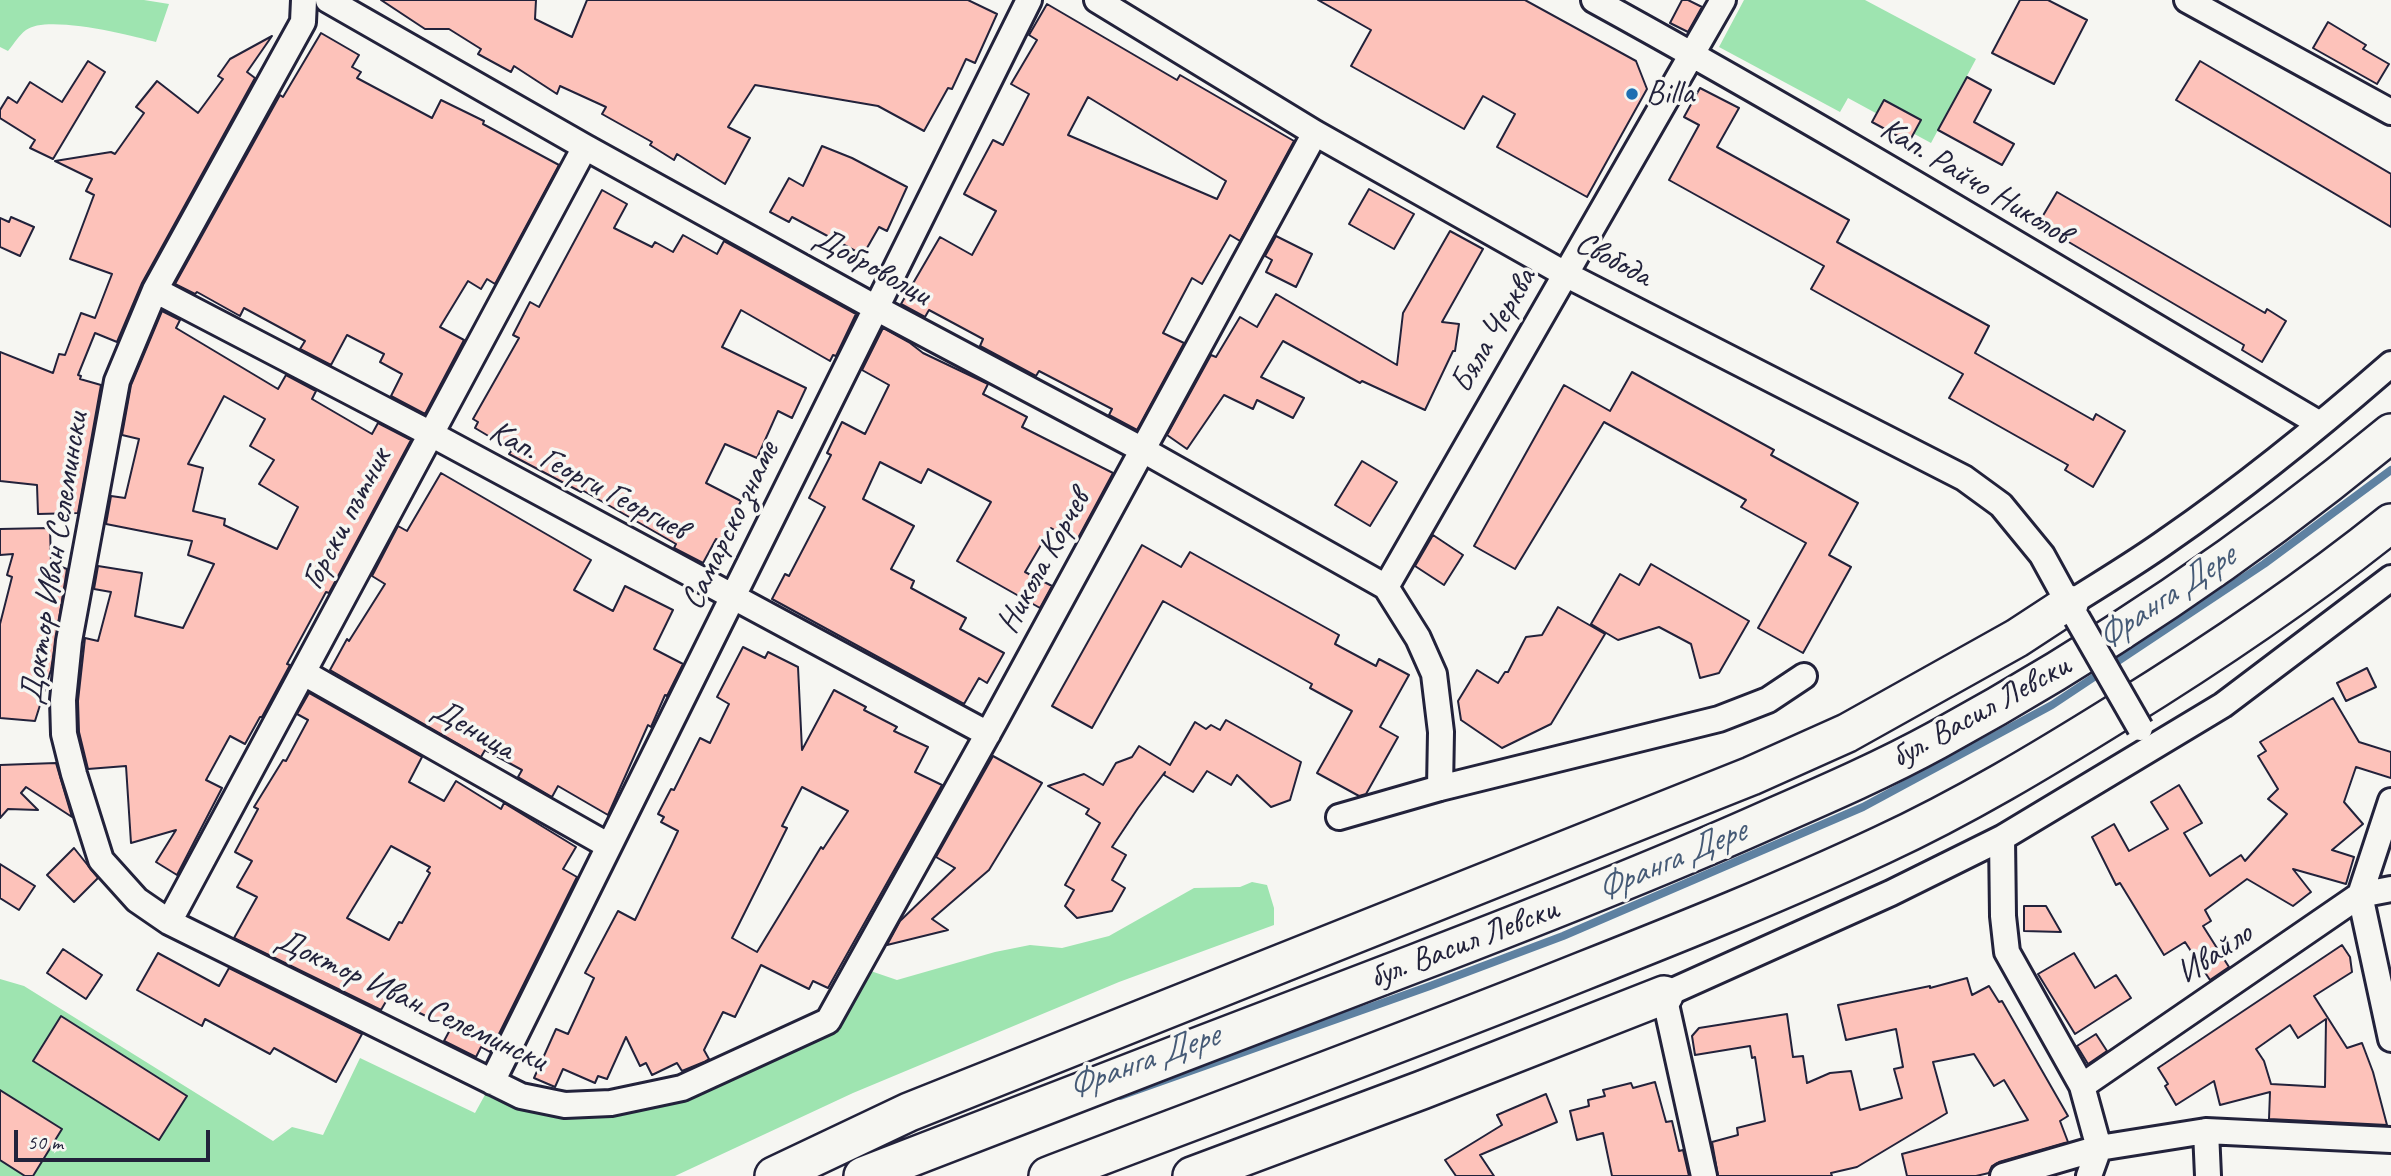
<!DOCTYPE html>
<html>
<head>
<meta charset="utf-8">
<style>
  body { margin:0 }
  #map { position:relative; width:2391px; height:1176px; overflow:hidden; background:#f6f6f2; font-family:Caveat,sans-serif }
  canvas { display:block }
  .scale { position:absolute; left:14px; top:1130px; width:196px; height:32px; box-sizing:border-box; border:4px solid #22223b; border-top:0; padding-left:9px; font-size:21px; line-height:24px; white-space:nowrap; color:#22223b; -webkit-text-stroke:5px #f6f6f2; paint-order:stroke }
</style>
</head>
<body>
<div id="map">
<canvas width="2391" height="1176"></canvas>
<div class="scale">50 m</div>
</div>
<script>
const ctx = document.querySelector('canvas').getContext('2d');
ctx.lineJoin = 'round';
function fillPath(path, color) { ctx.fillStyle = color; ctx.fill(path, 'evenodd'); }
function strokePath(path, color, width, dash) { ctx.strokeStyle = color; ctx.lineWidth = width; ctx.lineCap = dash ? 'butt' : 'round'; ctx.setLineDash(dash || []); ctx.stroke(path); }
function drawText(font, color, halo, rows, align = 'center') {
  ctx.font = font + ' Caveat,sans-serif'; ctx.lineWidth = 7; ctx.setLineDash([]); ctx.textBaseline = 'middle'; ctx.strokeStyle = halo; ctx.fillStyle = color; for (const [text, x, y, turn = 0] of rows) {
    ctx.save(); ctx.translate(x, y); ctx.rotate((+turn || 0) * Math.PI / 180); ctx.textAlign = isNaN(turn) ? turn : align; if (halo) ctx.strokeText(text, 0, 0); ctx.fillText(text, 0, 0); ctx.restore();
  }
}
const green = new Path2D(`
  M0,0H144L169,4L156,42C131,35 46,14 26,30C19,35 14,44 8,51L0,47Z
  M1744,0H1865L1976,59L1931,143L1848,98L1840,112L1719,47Z
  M1252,882L1267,885L1274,908V925L1119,982L853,1093L675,1176H0V979L24,986L273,1141L292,1127L323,1135L360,1058L475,1113L492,1082L611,1103L828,1022L859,967L897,980L995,952L1030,945L1062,948L1109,936L1194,888L1240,887Z`);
const stream = new Path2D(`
  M1120,1096L1430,986L1563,936L1863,807L2052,705L2264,564L2391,470`);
const building = new Path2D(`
  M381,0H536L535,19L572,37L587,0H968L997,14L975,63L966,59L952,89L948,88L924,131L878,106L755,85L728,127L750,138L725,184L677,154L674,160L650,145L652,142L602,114L606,107L560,86L557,94L514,66L511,72L478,54L481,49L449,29H425Z
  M1318,0H1525L1636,61L1647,89L1587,197L1497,147L1515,114L1483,96L1464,129L1351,66L1371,30Z
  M1682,0H1688L1702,7L1688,32L1670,23Z
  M2020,0H2048L2087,20L2054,84L1992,53Z
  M1047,4L1177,80L1180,75L1294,141L1240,241L1230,235L1202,284L1192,278L1163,333L1184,343L1137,430L1109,415L1112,409L1039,371L1036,376L980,346L983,339L929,310L925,317L901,304L940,237L972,255L996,211L964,194L993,140L1003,145L1029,94L1011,84L1037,40L1029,35ZM1088,97L1226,181L1217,199L1068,135Z
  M2328,22L2366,45L2363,49L2389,64L2377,84L2313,48Z
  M321,33L359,55L352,67L361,72L357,78L432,118L441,100L484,121L483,124L559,165L495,284L487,279L481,289L468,281L440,327L464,340L425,414L391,396L402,374L380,362L384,354L347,335L331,365L300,349L305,341L244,308L240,316L197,292L195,294L175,284L280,95L283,97Z
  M272,36L247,72L255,78L142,283L117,342L95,333L78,375L81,376L80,379L101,385L78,513L38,514L37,485L0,481V352L53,373L59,354L65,355L81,313L95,318L112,274L70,259L94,195L86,191L92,179L55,161L111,152L115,154L144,113L136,107L157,81L198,113L223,79L218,76L230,59Z
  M88,61L105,72L53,159L30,148L35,140L0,118V110L8,97L17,103L30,82L62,102Z
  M2200,61L2391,174V227L2176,100Z
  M1967,77L1991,90L1974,122L2014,144L2002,165L1938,130Z
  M1700,88L1739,108L1717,147L1849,220L1837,242L1989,326L1975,353L2093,420L2096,414L2125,431L2093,487L2065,470L2068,465L1949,398L1963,374L1811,289L1824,266L1669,180L1699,125L1684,117Z
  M1884,100L1921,120L1909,142L1872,122Z
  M822,146L852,158L907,187L887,231L879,227L863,255L792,217L789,222L770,212L789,178L803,186Z
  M1369,189L1414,214L1394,249L1349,224Z
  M602,190L627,204L614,228L652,247L655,242L673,252L683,235L717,254L724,241L856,314L836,356L833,355L830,361L741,310L722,347L806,388L792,418L778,411L757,458L725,444L706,483L741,501L720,541L716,539L703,563L674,548L676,544L582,490L581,492L509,454L512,450L475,428L478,422L473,419L519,338L513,335L530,302L539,307Z
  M2057,192L2265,313L2267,309L2286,321L2262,362L2242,350L2244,345L2038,224Z
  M11,217L34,227L20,256L0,247V218L9,222Z
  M1450,231L1483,249L1442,322L1459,324L1455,351H1453L1425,410L1362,381L1360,383L1283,341L1261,377L1304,398L1293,418L1257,400L1253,409L1224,395L1187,449L1167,435L1211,355L1216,357L1240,317L1257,327L1276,294L1397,365L1403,313Z
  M1276,236L1312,254L1296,287L1266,272L1272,260L1265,256Z
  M162,311L180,320L176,328L278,389L286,375L316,391L312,399L372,434L378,423L411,440L329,593L326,592L287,664L290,665L262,717H260L245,744L230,736L206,780L222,788L177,875L156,862L176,830L131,843L126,766L88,769L79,732L78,701L85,638L98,641L111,592L94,589L98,566L142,573L135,616L183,628L214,564L188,555L192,541L106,524L111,496L125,498L139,439L122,435L131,385ZM224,396L265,419L250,446L274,460L259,484L298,507L277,549L224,525L225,519L193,511L203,468L188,464Z
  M883,328L910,343L923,353L988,384L983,394L1027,417L1022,427L1113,473L1076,542L1051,528L1025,572L1052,586L1040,608L957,561L991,502L928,469L921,483L880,462L863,499L914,526L891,569L914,581L911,588L966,618L960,629L1004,653L987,683L979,678L964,704L772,599L785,574L789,576L825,507L809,498L831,455L827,453L842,422L865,434L889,385L862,370Z
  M1632,372L1774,450L1771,455L1858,503L1829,555L1851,567L1803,653L1758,628L1806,543L1741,507L1746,500L1604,422L1515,569L1474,546L1564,385L1610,411Z
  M1362,461L1397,482L1370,526L1335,505Z
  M441,473L591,560L574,590L613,611L625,586L673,610L654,649L683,664L667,696L665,695L651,727L648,725L608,815L558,786L552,797L518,777L522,770L485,750L481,757L330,670L347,639L349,641L385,584L372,576L398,526L407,531Z
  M50,528L51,563L67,569L51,670L35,721L0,718V624L12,577L7,575L13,554L0,555V529Z
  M1433,535L1463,555L1444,585L1415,566Z
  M1142,545L1181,567L1190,552L1339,635L1335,644L1376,666L1379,659L1409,675L1380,727L1398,737L1366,794L1359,796L1317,773L1352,711L1310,688L1312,684L1163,601L1092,728L1052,706Z
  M1651,564L1749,621L1719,673L1700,678L1691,644L1659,627L1618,640L1591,624L1620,574L1639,585Z
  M1558,607L1605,634L1551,724L1502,748L1461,720L1458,701L1477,670L1498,683L1505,672H1508L1526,637L1542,635Z
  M743,647L765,658L768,652L798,667L802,750L834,690L866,707L864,710L897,727L894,731L928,747L915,772L942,785L828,988L813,981L809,989L761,965L735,1017L723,1012L704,1050L709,1059L704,1062L682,1071L677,1063L652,1075L646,1063L640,1066L626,1037L607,1079L598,1076L595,1083L563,1069L555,1087L534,1078L556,1029L568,1034L594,978L585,973L618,911L635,920L672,844L678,831L661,822L664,817L658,814L671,789L674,790L700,738L710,743L729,704L717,697ZM802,787L848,811L823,849L821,847L757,952L732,938L787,828L782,826Z
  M2367,668L2376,687L2346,701L2337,683Z
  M309,693L422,757L409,782L444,801L456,781L501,809L504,803L576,847L563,869L577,877L490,1052L481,1047L476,1057L444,1041L451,1028L388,998L381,1010L234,938L257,897L237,887L252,861L235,852L258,809L254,807L283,760L286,761L308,720L297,714ZM391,846L430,867L427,871L430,873L402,923L399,922L389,940L347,918Z
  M2333,698L2359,742L2391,752V778L2356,767L2344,802L2363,824L2332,850L2354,857L2346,884L2293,869L2311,892L2293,906L2247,879L2205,910L2211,921L2203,926L2229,967L2210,980L2185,942L2164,955L2120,883L2116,885L2092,837L2114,824L2129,851L2168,829L2151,802L2179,785L2202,823L2184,833L2210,876L2241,855L2245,861L2287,814L2268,799L2278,789L2258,756L2266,751L2260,742Z
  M1226,720L1301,762L1290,800L1271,807L1237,775L1231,785L1207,771L1193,792L1164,775L1165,772L1138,808L1112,847L1126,855L1112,880L1125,888L1112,911L1077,918L1065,906L1074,890L1065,885L1100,823L1086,814L1089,809L1048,786L1084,774L1103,785L1116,763L1132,757L1139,746L1170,765L1195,722L1206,729L1211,725L1220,730Z
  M993,756L1042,783L989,870L932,919L948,930L887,945L900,921L955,868L936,857Z
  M56,763L72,817L26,787L21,793L38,810L8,809L0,818V765Z
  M74,848L98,878L74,902L47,875Z
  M0,864L35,886L19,910L0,898Z
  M2024,906H2046L2061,932L2024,931Z
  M2342,945L2350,957L2352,972L2314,996L2347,1048L2362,1043L2373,1072L2387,1125L2269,1119L2270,1092L2220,1105L2214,1081L2176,1105L2165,1086L2168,1084L2158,1068ZM2326,1019L2325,1087L2271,1084L2264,1061L2256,1049L2290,1025L2298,1038Z
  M63,949L102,975L86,999L47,973Z
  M158,953L219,986L229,968L362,1034L336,1082L274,1048L270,1054L205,1019L202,1026L137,990Z
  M2074,953L2095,988L2116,975L2131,998L2075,1034L2038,974Z
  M1967,978L1972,995L1989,986L1999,1002L2002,1001L2068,1116L2060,1121L2068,1142L1999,1162L1992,1166L1989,1173L1976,1176H1907L1902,1154L2028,1120L2004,1080L1994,1086L1974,1054L1933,1062L1947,1113L1857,1167L1831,1173L1832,1176H1718L1712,1142L1738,1135L1737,1128L1765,1121L1755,1057L1752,1058L1750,1046L1695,1055L1692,1036L1699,1028L1787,1014L1793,1057L1803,1056L1807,1083L1830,1073L1851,1071L1860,1110L1902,1098L1894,1069L1903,1067L1896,1029L1846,1040L1838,1005L1930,986V988Z
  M61,1016L187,1096L159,1140L33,1061Z
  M2096,1034L2107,1051L2088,1064L2077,1046Z
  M1655,1082L1666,1122L1672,1121L1679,1151L1683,1150L1689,1176H1612L1603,1133L1577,1140L1570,1111L1589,1106L1588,1100L1605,1096L1603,1090L1631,1083L1633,1088Z
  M0,1090L62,1129L33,1176H25L0,1160Z
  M1546,1094L1557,1122L1480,1155L1494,1176H1456L1445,1160L1502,1125L1497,1115Z`);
const minor = new Path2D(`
  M304,0L303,22L155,290L117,381L69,641L63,700L64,734L74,774L101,860L137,900L169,922L521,1096L565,1105L611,1103L682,1088L828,1021L995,721L1315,133
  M328,0L585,147L876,308L1143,450L1386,587L1418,638L1434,674L1441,732L1440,788
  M1097,0L1315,133L1565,274L1964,478L2001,505L2042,555L2076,617
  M1594,0C1840,135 2079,282 2320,424
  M2187,0L2391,112
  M155,290L431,434L988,734
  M1386,587L1723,0
  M2069,604C2102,583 2136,563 2168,540C2246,486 2320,426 2391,364
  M304,673L609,846
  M2391,801L2360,895L2391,1039
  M1339,817L1440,788L1719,719L1768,700L1804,676
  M2002,838L2003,916L2007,952L2082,1086L2099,1148L2089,1176
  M169,922L585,147
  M492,1082L1029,0
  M2082,1086L2360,895L2391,889
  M2206,1131L2208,1176
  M1704,1176L1664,995L1891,893L2002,838L2223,705L2391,578
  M2003,1176L2099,1148L2206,1131L2391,1140`);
const highway = new Path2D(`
  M774,1176L909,1112L1751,776L1847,733L2017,638L2069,604
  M863,1176C1048,1105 1231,1033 1416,963C1536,917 1656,870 1774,817C1829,793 1884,769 1937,740C2098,652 2250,550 2391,433
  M1048,1176C1226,1108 1406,1042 1583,971C1684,931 1784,891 1882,845C1964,807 2042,760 2119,712C2213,654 2305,592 2391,523
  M1192,1176L1422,1090L1664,995`);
const minorBridge = new Path2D(`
  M2077,618L2140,728`);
const markers = [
  [1632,94,7,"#1f6fb2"]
];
const poiNames = [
  ["Billa",1646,94]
];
const streetNames = [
  ["Кап. Райчо Николов",1975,182,31],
  ["Свобода",1613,260,28],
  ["Доброволци",872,267,29],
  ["Бяла Черква",1494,331,-60],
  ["Кап. Георги Георгиев",588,481,28],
  ["Горски пътник",347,519,-62],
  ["Самарско знаме",731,526,-64],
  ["Доктор Иван Селемински",55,558,-81],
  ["Никола Корчев",1044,562,-61],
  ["бул. Васил Левски",1981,712,-29],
  ["Деница",473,730,30],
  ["бул. Васил Левски",1464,944,-21],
  ["Ивайло",2215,954,-34],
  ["Доктор Иван Селемински",411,1001,25]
];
const waterNames = [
  ["Франга Дере",2166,598,-34],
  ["Франга Дере",1671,861,-23],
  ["Франга Дере",1143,1062,-20]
];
fillPath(green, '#9ee4b0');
strokePath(stream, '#5e81a1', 8);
fillPath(building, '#fdc2ba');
strokePath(building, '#22223b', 2);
strokePath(minor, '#22223b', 30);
strokePath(highway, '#22223b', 42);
strokePath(minor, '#f6f6f2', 24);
strokePath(highway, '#f6f6f2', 37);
strokePath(minorBridge, '#22223b', 30, []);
strokePath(minorBridge, '#f6f6f2', 24);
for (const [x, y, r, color] of markers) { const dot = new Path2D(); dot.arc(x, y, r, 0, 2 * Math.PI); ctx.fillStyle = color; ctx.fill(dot); strokePath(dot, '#f6f6f2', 2.5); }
drawText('33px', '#22223b', '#f6f6f2', poiNames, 'left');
drawText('33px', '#22223b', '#f6f6f2', streetNames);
drawText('italic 35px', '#455a76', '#f6f6f2', waterNames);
</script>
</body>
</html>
